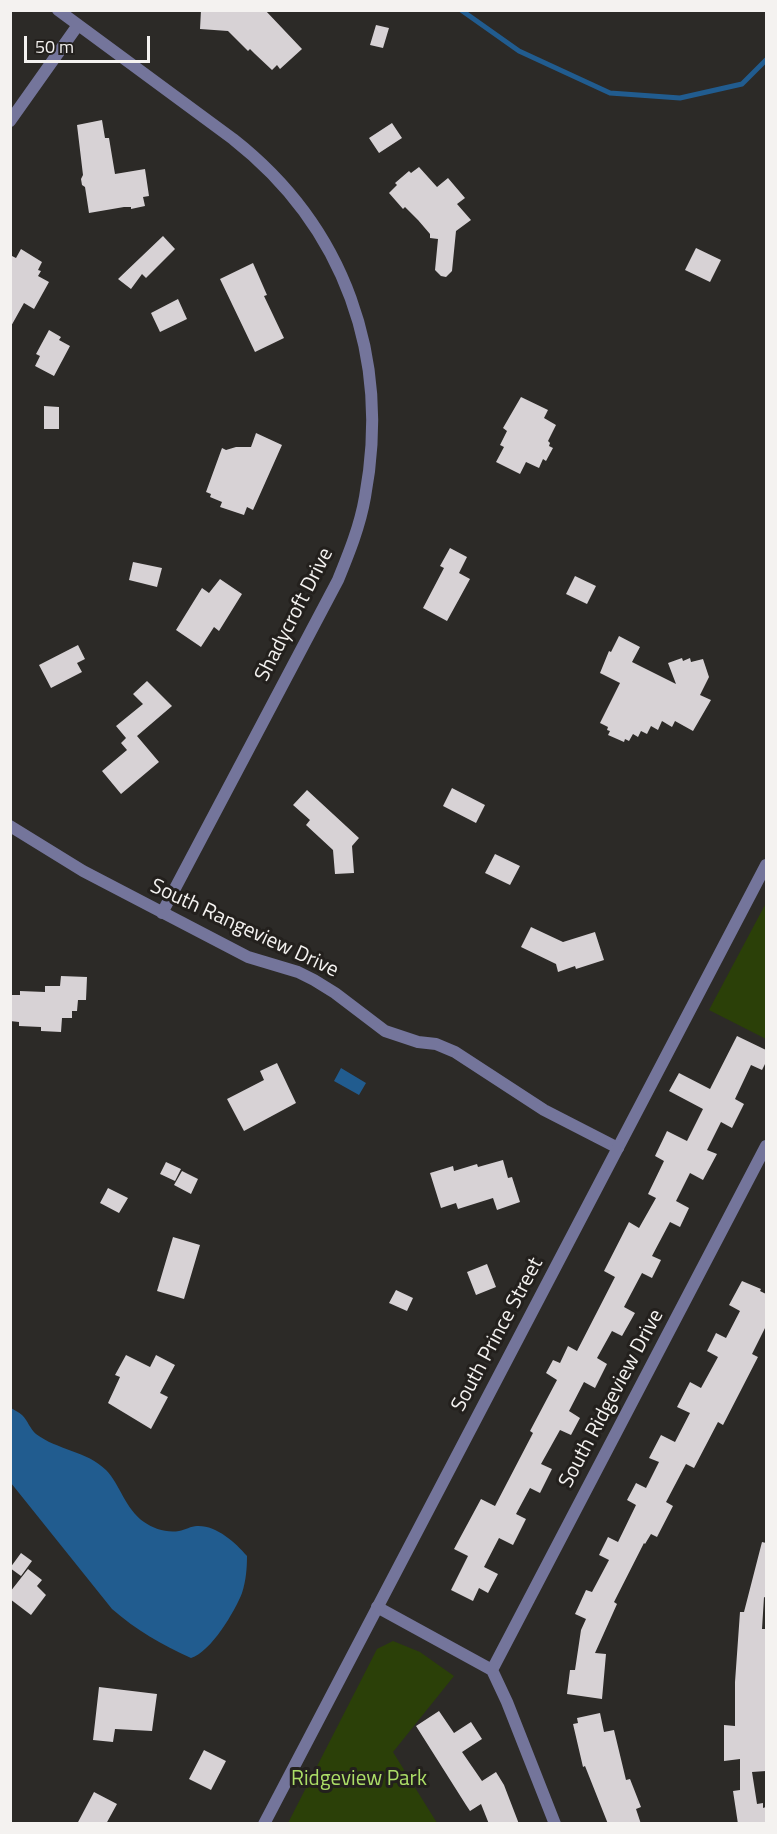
<!DOCTYPE html>
<html>
<head>
<meta charset="utf-8">
<style>
  body { margin:0 }
  #map { position:relative; width:777px; height:1834px; overflow:hidden; background:#2c2a27; font-family:"Titillium Web",sans-serif }
  canvas { display:block }
  .frame { position:absolute; inset:0; border:12px solid #f4f2f0; pointer-events:none }
  .scale { position:absolute; left:24px; top:36px; width:126px; height:27px; box-sizing:border-box; border:3px solid #f4f2f0; border-top:0; padding-left:8px; font-size:18px; line-height:21px; white-space:nowrap; color:#f4f2f0; -webkit-text-stroke:4px #23201d; paint-order:stroke }
</style>
</head>
<body>
<div id="map">
<canvas width="777" height="1834"></canvas>
<div class="frame"></div>
<div class="scale">50 m</div>
</div>
<script>
const ctx = document.querySelector('canvas').getContext('2d');
ctx.lineJoin = 'round';
function fillPath(path, color) { ctx.fillStyle = color; ctx.fill(path, 'evenodd'); }
function strokePath(path, color, width, dash) { ctx.strokeStyle = color; ctx.lineWidth = width; ctx.lineCap = dash ? 'butt' : 'round'; ctx.setLineDash(dash || []); ctx.stroke(path); }
function drawText(font, color, halo, rows, align = 'center') {
  ctx.font = font + ' "Titillium Web",sans-serif'; ctx.lineWidth = 6; ctx.setLineDash([]); ctx.textBaseline = 'middle'; ctx.strokeStyle = halo; ctx.fillStyle = color; for (const [text, x, y, turn = 0] of rows) {
    ctx.save(); ctx.translate(x, y); ctx.rotate((+turn || 0) * Math.PI / 180); ctx.textAlign = isNaN(turn) ? turn : align; if (halo) ctx.strokeText(text, 0, 0); ctx.fillText(text, 0, 0); ctx.restore();
  }
}
const green = new Path2D(`
  M766,903V1039L709,1010Z
  M393,1641L420,1652L454,1676L393,1752L437,1823H288L377,1649Z`);
const water = new Path2D(`
  M341,1068L366,1083L359,1095L334,1081Z
  M11,1408C14,1410 19,1412 22,1415C28,1421 30,1429 36,1434C57,1450 87,1451 106,1470C120,1484 125,1509 144,1522C154,1529 167,1533 179,1531C185,1530 191,1526 197,1526C216,1525 235,1542 247,1556C247,1568 246,1581 242,1593C235,1611 211,1652 191,1658C162,1645 136,1630 112,1609L11,1483Z`);
const stream = new Path2D(`
  M461,10L519,51L610,93L680,98L742,84L766,60`);
const building = new Path2D(`
  M201,10H265L302,49L280,69L277,65L272,70L255,54L250,49L248,51L228,31L200,29Z
  M376,25L389,28L383,48L370,45Z
  M102,120L105,138H109L115,174L145,169L149,196L143,197L145,206L131,209V207H124L89,213L85,187L82,185L81,179L83,175L77,125Z
  M392,123L402,138L379,153L369,138Z
  M419,167L437,187L448,178L465,198L457,204L471,220L456,231L452,271L446,277L441,276L435,270L438,239L430,238V234L418,220L405,207L403,209L389,193L397,185L395,183L409,171L411,173Z
  M163,236L175,249L146,278L142,274L131,289L118,279Z
  M696,248L721,260L710,282L685,270Z
  M21,249L42,262L38,270L41,271L38,276L49,282L34,309L24,303L10,328V255L16,258Z
  M253,263L267,295L264,296L284,338L255,352L220,279Z
  M178,299L187,319L160,332L151,313Z
  M49,330L61,337L59,340L70,346L54,376L35,366L40,356L36,354Z
  M521,397L548,410L544,418L556,425L548,441L550,443L549,446L553,448L546,461L543,459L539,468L526,462L520,474L496,462L504,447L500,445L507,431L503,428Z
  M44,406L59,407V429H44Z
  M256,433L282,445L253,510L247,507L244,515L220,507L222,502L210,497L211,494L206,492L222,448L226,450L236,447H251Z
  M450,548L467,557L459,573L470,579L447,621L423,608L444,568L440,566Z
  M133,562L162,568L157,587L129,580Z
  M575,576L596,586L587,604L566,594Z
  M220,579L242,594L219,631L214,627L201,647L176,630L202,588L209,593Z
  M619,636L640,647L632,662L676,684L668,663L682,658L683,661L690,658L691,662L703,659L709,677L700,695L711,700L693,731L675,721L672,727L662,721L658,730L651,726L647,734L641,731L638,737L633,734L629,741L625,739L624,742L608,735L610,731L607,730L608,727L600,723L620,683L600,673L609,651L611,652Z
  M78,645L85,659L77,663L82,672L51,688L39,665Z
  M147,681L172,706L137,736L159,762L121,794L102,771L127,750L121,743L126,738L116,726L143,704L133,694Z
  M452,788L485,805L476,823L443,806Z
  M307,790L359,838L352,846L354,873L335,874L333,850L306,825L310,820L293,805Z
  M495,854L520,866L510,885L485,873Z
  M531,927L563,942L595,932L604,960L576,969L575,966L558,972L556,964L521,947Z
  M61,976L87,977L86,1000H78L77,1011H72V1018H62L61,1032L41,1031V1027L19,1026V1022L10,1021V995H20V991L45,992V986H60Z
  M737,1036L766,1050V1062L762,1070L751,1065L735,1099L744,1104L732,1128L721,1122L707,1150L717,1154L703,1180L690,1173L676,1201L689,1208L680,1227L670,1222L652,1256L661,1260L652,1278L642,1273L624,1307L635,1313L622,1336L612,1331L597,1358L607,1364L595,1388L584,1382L569,1411L580,1418L571,1435L560,1430L541,1464L552,1469L540,1493L530,1488L516,1514L526,1519L513,1545L499,1538L484,1567L498,1574L488,1593L479,1588L473,1601L451,1590L468,1556L454,1549L481,1499L495,1506L533,1433L530,1431L557,1380L546,1373L553,1360L560,1363L568,1346L577,1351L615,1277L604,1271L629,1222L639,1228L656,1198L648,1194L664,1161L655,1156L667,1131L687,1141L703,1109L669,1091L679,1073L710,1089Z
  M277,1063L296,1103L244,1131L227,1099L264,1080L260,1071Z
  M503,1160L508,1178L512,1177L520,1202L497,1210L493,1198L458,1209L456,1203L441,1208L430,1173L453,1166L454,1171L477,1164L478,1167Z
  M166,1162L181,1169L175,1181L160,1174Z
  M182,1171L198,1179L191,1194L174,1185Z
  M108,1188L128,1198L119,1213L100,1203Z
  M173,1237L200,1245L184,1299L157,1291Z
  M487,1264L496,1287L476,1295L467,1272Z
  M742,1281L761,1289L760,1291L766,1294V1326L752,1354L758,1357L723,1425L718,1422L694,1468L686,1464L666,1502L673,1506L657,1537L651,1534L645,1544L644,1543L614,1602L617,1604L595,1653L606,1654L602,1699L567,1694L570,1670H575L581,1630L586,1619L575,1614L586,1590L592,1592L609,1560L599,1555L608,1537L618,1542L636,1505L627,1500L636,1483L646,1488L659,1462L649,1458L661,1435L675,1442L690,1413L677,1407L690,1382L701,1388L718,1357L707,1351L716,1333L726,1338L740,1311L729,1305Z
  M396,1290L413,1298L407,1311L389,1303Z
  M126,1355L150,1367L156,1355L175,1365L160,1393L168,1397L151,1429L108,1403L120,1377L115,1375Z
  M762,1542L766,1543V1598L764,1597L762,1629H765L766,1633V1771L752,1772L757,1804L763,1803V1808L766,1807V1824H738L733,1791L740,1790V1759L724,1761V1725L735,1726V1682L740,1612H744Z
  M21,1553L32,1561L21,1576L10,1568Z
  M28,1569L42,1580L37,1586L46,1595L31,1615L10,1599V1592Z
  M99,1687L157,1694L152,1731L115,1729L113,1742L93,1740Z
  M439,1711L454,1733L471,1722L482,1739L462,1752L482,1781L496,1772L504,1785L519,1824H489L481,1804L470,1811L466,1805L416,1726Z
  M600,1713L604,1732L614,1730L626,1780L630,1779L641,1807L636,1809L641,1824H608L585,1766L583,1767L573,1724L578,1723L577,1718Z
  M204,1750L226,1761L211,1790L189,1779Z
  M94,1792L117,1804L106,1824H77Z`);
const minor = new Path2D(`
  M58,10L233,139C345,227 391,357 365,497C360,526 349,553 338,580L162,913
  M10,121L78,25
  M10,826L83,871L248,957L298,972L314,980L335,993L385,1031L418,1042L436,1044L455,1052L544,1110L618,1148
  M377,1607L492,1670L507,1702L555,1824
  M492,1670L766,1146`);
const tertiary = new Path2D(`
  M264,1824L766,865`);
const streetNames = [
  ["Shadycroft Drive",295,615,-63],
  ["South Rangeview Drive",244,929,25],
  ["South Prince Street",498,1335,-62],
  ["South Ridgeview Drive",612,1399,-62]
];
const parkNames = [
  ["Ridgeview Park",359,1780]
];
fillPath(green, '#2b4008');
fillPath(water, '#215c8f');
strokePath(stream, '#215c8f', 5);
fillPath(building, '#d7d2d5');
strokePath(minor, '#74759b', 12);
strokePath(tertiary, '#74759b', 12);
drawText('21px', '#f4f2f0', '#23201d', streetNames);
drawText('21px', '#acde67', '#23201d', parkNames);
</script>
</body>
</html>
